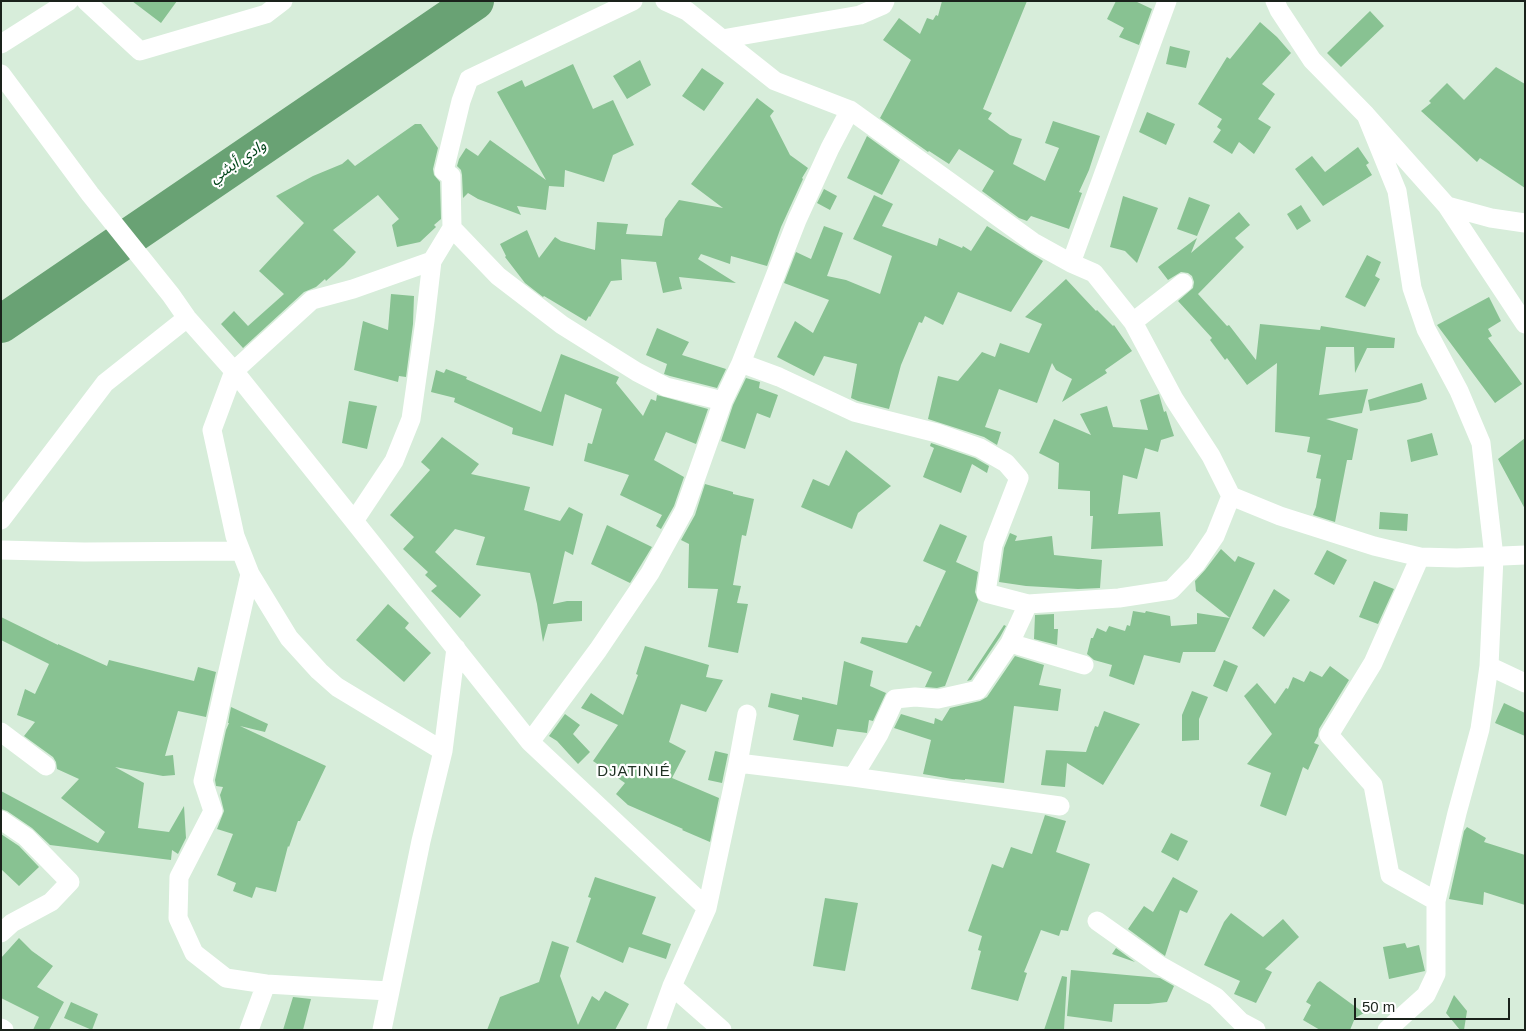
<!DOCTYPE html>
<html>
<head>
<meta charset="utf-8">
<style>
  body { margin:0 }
  #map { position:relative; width:1526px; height:1031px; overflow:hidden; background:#d7edda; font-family:Arial,sans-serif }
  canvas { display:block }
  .frame { position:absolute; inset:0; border:2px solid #1a221b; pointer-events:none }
  .scale { position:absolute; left:1354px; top:998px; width:156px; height:22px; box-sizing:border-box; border:2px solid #1a221b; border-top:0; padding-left:6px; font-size:15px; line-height:18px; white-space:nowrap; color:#1a221b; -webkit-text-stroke:4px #fff; paint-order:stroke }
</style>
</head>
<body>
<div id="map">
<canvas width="1526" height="1031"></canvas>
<div class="frame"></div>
<div class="scale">50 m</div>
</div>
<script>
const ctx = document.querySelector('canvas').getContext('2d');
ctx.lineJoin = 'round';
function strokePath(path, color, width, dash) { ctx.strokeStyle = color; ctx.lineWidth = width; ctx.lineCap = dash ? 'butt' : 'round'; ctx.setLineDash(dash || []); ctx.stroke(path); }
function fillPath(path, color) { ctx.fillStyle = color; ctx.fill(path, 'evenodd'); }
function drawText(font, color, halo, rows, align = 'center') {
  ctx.font = font + ' Arial,"Noto Sans Arabic",sans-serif'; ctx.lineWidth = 4.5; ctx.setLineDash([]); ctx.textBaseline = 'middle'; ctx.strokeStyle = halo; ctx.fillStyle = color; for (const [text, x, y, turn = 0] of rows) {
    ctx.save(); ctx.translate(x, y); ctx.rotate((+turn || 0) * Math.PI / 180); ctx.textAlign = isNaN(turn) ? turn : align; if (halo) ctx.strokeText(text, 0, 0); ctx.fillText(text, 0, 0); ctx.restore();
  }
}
const river = new Path2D(`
  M1,324L475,1`);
const building = new Path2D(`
  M132,1H177L161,23Z
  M942,1H1027L983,109L992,113L988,119L1010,135L1022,139L1013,164L1045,181L1059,148L1045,143L1053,121L1100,136L1089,170L1079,192L1082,193L1069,229L1031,216L1027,221L1019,218L982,191L994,171L959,149L949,164L929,151L928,152L924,149L880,118L911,60L883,40L899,18L920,34L927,18L933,20L936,15L938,16Z
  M1116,1H1135L1152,9L1139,45L1119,37L1124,28L1107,19Z
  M1370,11L1384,26L1341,67L1327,53Z
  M1260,22L1277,37L1291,53L1262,84L1275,94L1258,119L1271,127L1254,154L1239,142L1232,154L1213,142L1221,130L1217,127L1222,119L1198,104L1227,57L1230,59Z
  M1170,46L1190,51L1186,68L1166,64Z
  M640,60L651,85L627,99L613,76Z
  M573,64L593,109L613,100L634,145L613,155L604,182L565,170L564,187L549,186L546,210L517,206L521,215L478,199L468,193L463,198L462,175L461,170L457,166L459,159L466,148L478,156L490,140L546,180L497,92L522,80L525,87Z
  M1496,67L1525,84V188L1480,158L1477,162L1421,111L1431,103L1429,101L1447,83L1464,100Z
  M702,68L724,83L704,111L682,96Z
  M757,98L774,111L770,116L790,155L808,168L802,178L803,179L781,227L767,266L731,256L730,264L701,254L698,259L736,283L679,277L682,289L663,293L656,262L621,259L622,280L611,281L590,317L589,316L586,321L544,296L543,297L525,283L505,257L506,256L500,244L527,230L539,258L555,237L561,241L595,250L597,222L628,224L626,234L662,236L665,219L679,200L723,208L691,184Z
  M1147,112L1175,124L1166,145L1139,132Z
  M415,124H421L438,148L433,169L434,175L440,182L441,219L434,225L436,227L420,242L397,247L392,225L399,219L378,195L333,230L356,252L344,265L326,281L325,279L316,287L304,292L243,348L221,324L234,311L248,326L284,294L259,271L304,223L276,196L313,176L342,164L348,159L355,166Z
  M867,136L900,160L882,195L847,178Z
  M1358,147L1369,163L1366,165L1372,175L1323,206L1295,169L1312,156L1325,172Z
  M824,189L837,196L830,210L817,203Z
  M874,195L893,204L882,226L937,246L939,238L962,248L963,246L971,251L987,226L1043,261L1011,312L958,292L943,325L925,316L922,323L919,322L901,365L889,409L858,401L851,398L857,364L824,356L814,376L777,357L795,321L813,333L829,300L784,283L796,252L811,259L824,226L843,233L827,276L846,280L880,294L892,256L853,239Z
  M1123,196L1158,208L1137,263L1125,251L1110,247Z
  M1189,197L1210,205L1197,236L1177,229Z
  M1301,205L1311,221L1297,230L1287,214Z
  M1239,212L1250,225L1235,238L1244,247L1198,294L1227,326L1229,325L1256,360L1260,324L1320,330L1321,326L1395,338L1394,348H1367L1355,373L1354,347H1326L1319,395L1368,389L1362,413L1326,419L1358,429L1352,460H1347L1335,522L1313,515L1316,507L1321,479L1316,478L1321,455L1307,452L1310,437L1275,432L1277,363L1247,385L1227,358L1225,360L1210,340L1212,338L1178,301L1193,288L1194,282L1192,276L1188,273L1181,272L1168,280L1158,267L1197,238L1191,253Z
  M1367,255L1381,262L1375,276L1380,279L1365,307L1345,297Z
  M1066,279L1096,311L1097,310L1113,326L1114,325L1132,351L1105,370L1107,373L1062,402L1072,379L1056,370L1052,363L1037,403L999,389L985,427L1001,432L997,445L984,437L928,419L938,376L958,381L982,352L995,357L1000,343L1029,353L1042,324L1025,317Z
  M391,294L414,296L413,324L406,377L399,376L398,382L354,370L363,321L388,330Z
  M1489,297L1501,321L1488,329L1492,336L1488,338L1522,384L1495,403L1437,325Z
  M657,328L689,342L682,355L726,369L717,388L670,376L664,374L667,364L646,355Z
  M561,354L619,377L616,383L643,416L651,399L656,401L657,395L708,409L696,444L666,432L654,460L684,477L674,506L661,529L656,526L662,515L620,495L629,475L584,461L588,443L592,444L602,409L565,394L553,446L512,434L513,428L454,402L455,398L431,392L436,370L444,373L446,369L467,377L466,379L541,412Z
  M746,378L760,382L759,388L778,395L770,418L757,413L745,449L721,441L733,405Z
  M1422,383L1427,399L1419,402L1370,411L1368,400Z
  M1159,394L1164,412L1166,411L1174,436L1161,440L1158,452L1145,448L1137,479L1123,475L1118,514L1160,512L1163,546L1091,549L1093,516H1090V491L1058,489L1059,463L1039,453L1054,419L1091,435L1080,414L1107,406L1113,427L1148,430L1140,400Z
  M349,401L377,406L367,449L342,443Z
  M1432,433L1438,455L1411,462L1407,440Z
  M442,437L479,464L471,474L530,487L524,510L560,521L569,507L583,514L573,555L565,551L553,604L567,601H582V621L548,624L543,642L537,604L530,573L476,565L485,537L455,529L435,552L481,595L460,618L431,591L437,586L425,575L428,572L403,549L414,537L390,515L430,470L421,462Z
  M1525,438V509L1498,459Z
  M931,443L975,458L989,466L987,473L972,464L961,493L923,477L934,448L930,446Z
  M846,450L891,486L858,513L852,529L801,507L813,479L829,486Z
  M705,484L733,492V494L754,499L746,536L742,535L733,585L741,586L737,603L748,604L738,653L708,647L718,589L688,588L689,544L681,540L695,515Z
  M1380,512L1408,514L1407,531L1379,529Z
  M940,524L967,536L956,562L978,572L975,592L978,600L945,686L937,688L925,687L932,672L860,643L862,637L907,643L916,625L920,627L946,571L923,561Z
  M607,525L652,547L630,583L591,564Z
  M1010,533L1017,536L1015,541L1052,536L1054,555L1102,560L1100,588L1078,589L1026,586L999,582L1004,548Z
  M1221,549L1235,562L1238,556L1255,563L1230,618L1196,591L1195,581L1205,570Z
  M1327,550L1347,560L1334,585L1314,574Z
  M1374,581L1394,589L1378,624L1359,617Z
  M1274,589L1290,600L1264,637L1252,628Z
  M388,604L409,623L405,628L431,653L404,682L356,640Z
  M1133,611L1145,613L1146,611L1170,616L1171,626L1197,624V613L1230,618L1215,652H1183L1180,663L1144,655L1134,685L1109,676L1112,665L1094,660L1087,654L1091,638H1093L1097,628L1106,632L1109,626L1125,631L1127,625L1130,626Z
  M1054,614V629H1058L1057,645L1034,639L1035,615Z
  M1,617L58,645V644L107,666L109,660L194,681L198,667L216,672L206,717L178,711L165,756L173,755L175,775L163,776L115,767L144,783L138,828L169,832L184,806L186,838L178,854L172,850L171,860L50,845L32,828L7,811L1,809V791L98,843L105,832L61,798L79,779L57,769L56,762L53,757L24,736L35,722L17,715L25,689L35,694L49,664L1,640Z
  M1004,625L1006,626L1000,637L971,680L967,681Z
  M645,646L709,665L706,677L723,680L706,712L681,704L669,742L686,751L672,778L719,798L710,842L682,830L683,829L628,805L616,794L625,783L593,761L618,725L581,708L591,693L623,715L638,675L636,674Z
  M1015,656L1044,665L1039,685L1061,689L1058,711L1014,706L1004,783L965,779V780L952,779L923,774L931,740L894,728L901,714L934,724L935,718L942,721L950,708L980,701L987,697Z
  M1224,660L1238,666L1227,692L1213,686Z
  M844,661L873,671L870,686L886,693L873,721L869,720L867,733L837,729L833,747L793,740L799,715L768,707L771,693L802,700V697L837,705Z
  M1330,666L1349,680L1319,729L1318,736L1314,743L1319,745L1308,770L1303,767L1286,816L1260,806L1271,773L1247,764L1272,734L1244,696L1257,683L1275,704L1286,688L1288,689L1293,677L1304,682L1310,671L1322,677Z
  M1192,691L1208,697L1199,719V740L1182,741V715Z
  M1504,703L1525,713V736L1495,723Z
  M231,707L268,724L265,732L240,726L326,766L300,821H298L289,847L288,846L276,892L256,887L252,898L233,891L236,883L217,875L233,834L217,829L224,811L220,795L223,787L216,786L215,780L226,730L229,723H228Z
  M1104,711L1140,724L1103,785L1067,763L1065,787L1041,785L1046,750H1045L1086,752L1095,726L1098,727Z
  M565,714L580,725L573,734L590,752L578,764L557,741L549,736Z
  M715,751L728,754L722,783L708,780Z
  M1045,815L1066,821L1056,852L1090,864L1068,931L1061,930L1059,936L1041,930L1024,972L1027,973L1018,1001L971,989L981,951L978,950L982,936L968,931L992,864L1003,868L1011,847L1032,854Z
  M1467,827L1486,838L1484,842L1525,855V905L1484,892L1483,905L1449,899L1464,831Z
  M1171,833L1188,841L1178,861L1161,852Z
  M1,834L19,846L39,867L19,886L1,869Z
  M595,877L656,897L642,934L671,944L666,959L629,947L623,963L576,942L591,898L588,897Z
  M1173,877L1198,891L1187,913L1180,910L1165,956L1128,929L1144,906L1153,912Z
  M825,898L858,903L845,971L813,966Z
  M1231,913L1263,937L1283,919L1299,937L1265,969L1272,972L1256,1003L1234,994L1240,981L1204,965L1224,922Z
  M19,938L32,951L53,966L37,987L64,1002L49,1030H33L39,1017L1,998V958Z
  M552,941L569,947L560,976L578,1025L592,996L599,1001L605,991L629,1004L615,1030H487L500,997L539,982Z
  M1405,943L1407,948L1419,945L1425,971L1389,979L1383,947Z
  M1116,948L1135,962L1112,954Z
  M1071,970L1160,978L1174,986L1167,1002L1149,1004H1114L1112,1022L1067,1016Z
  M1062,976L1067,977L1064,1030H1044Z
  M1320,981L1364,1013L1355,1018L1350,1030H1320L1303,1020L1311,1005L1306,1002L1317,983Z
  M1454,995L1467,1011L1464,1030H1460L1446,1013Z
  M293,997L311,999L303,1030H283Z
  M71,1002L98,1014L92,1030L64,1018Z`);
const minor = new Path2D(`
  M86,1L140,51L266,14L283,1
  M665,1L687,11L722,39L860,15L883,5L885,1
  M1275,1L1279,10L1312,60L1366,115L1447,206L1491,218L1525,223
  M722,39L775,81L850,110L1033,242L1071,263L1094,273L1133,322L1174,399L1211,456L1231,496L1280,516L1374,546L1420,557L1457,558L1525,555
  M1,44L69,1
  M1,74L90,194L171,295L187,318L234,371L312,300L353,289L432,261L452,228L451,176L444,171L461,101L469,79L633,1
  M850,110L830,148L797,220L741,363L779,377L854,412L937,433L980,448L1006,463L1019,478L993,545L986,593L1028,604L1119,598L1171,590L1196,564L1215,536L1231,496
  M1366,115L1397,191L1412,288L1426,329L1459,391L1481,443L1494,557L1489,666L1480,729L1457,813L1436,901V974L1426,995L1387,1030
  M1447,206L1525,324
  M452,228L498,276L562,325L637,372L666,387L723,401L741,363
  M1071,263L1167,1
  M1133,322L1183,283
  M234,371L212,430L235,536L250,574L289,638L319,671L337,687L443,751
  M234,371L354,521L394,461L411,419L425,321L432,261
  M1,520L105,383L187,318
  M354,521L530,742L598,650L650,573L684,511L723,401
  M1,550L84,552L240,551
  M1420,557L1373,663L1329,735L1373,785L1390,875L1436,901
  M250,574L203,781L213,811L179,877L178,918L194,953L226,978L266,984
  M1010,643L1084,665
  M1489,666L1525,683
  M1,732L46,766
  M530,742L707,908L738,763L853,777L1060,806
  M738,763L747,714
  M853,777L879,734L895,699L915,697L938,699L978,690L1010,643L1028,604
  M1,820L26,837L70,882L51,902L12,923L1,933
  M1097,921L1159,965L1216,997L1241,1022L1256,1030
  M672,986L722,1030
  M1,1028L4,1030
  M249,1030L266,984L389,991
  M382,1030L421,841L443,751L456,648
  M656,1030L672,986L707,908`);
const waterNames = [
  ["وادي أبشي",238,162,-34]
];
const neighbourhoodNames = [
  ["DJATINIÉ",634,772]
];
strokePath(river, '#69a274', 38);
fillPath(building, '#88c292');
strokePath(minor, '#fff', 19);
drawText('italic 15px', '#004419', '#fff', waterNames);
ctx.letterSpacing = '1px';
drawText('15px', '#1f3123', '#fff', neighbourhoodNames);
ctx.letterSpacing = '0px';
</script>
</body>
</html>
